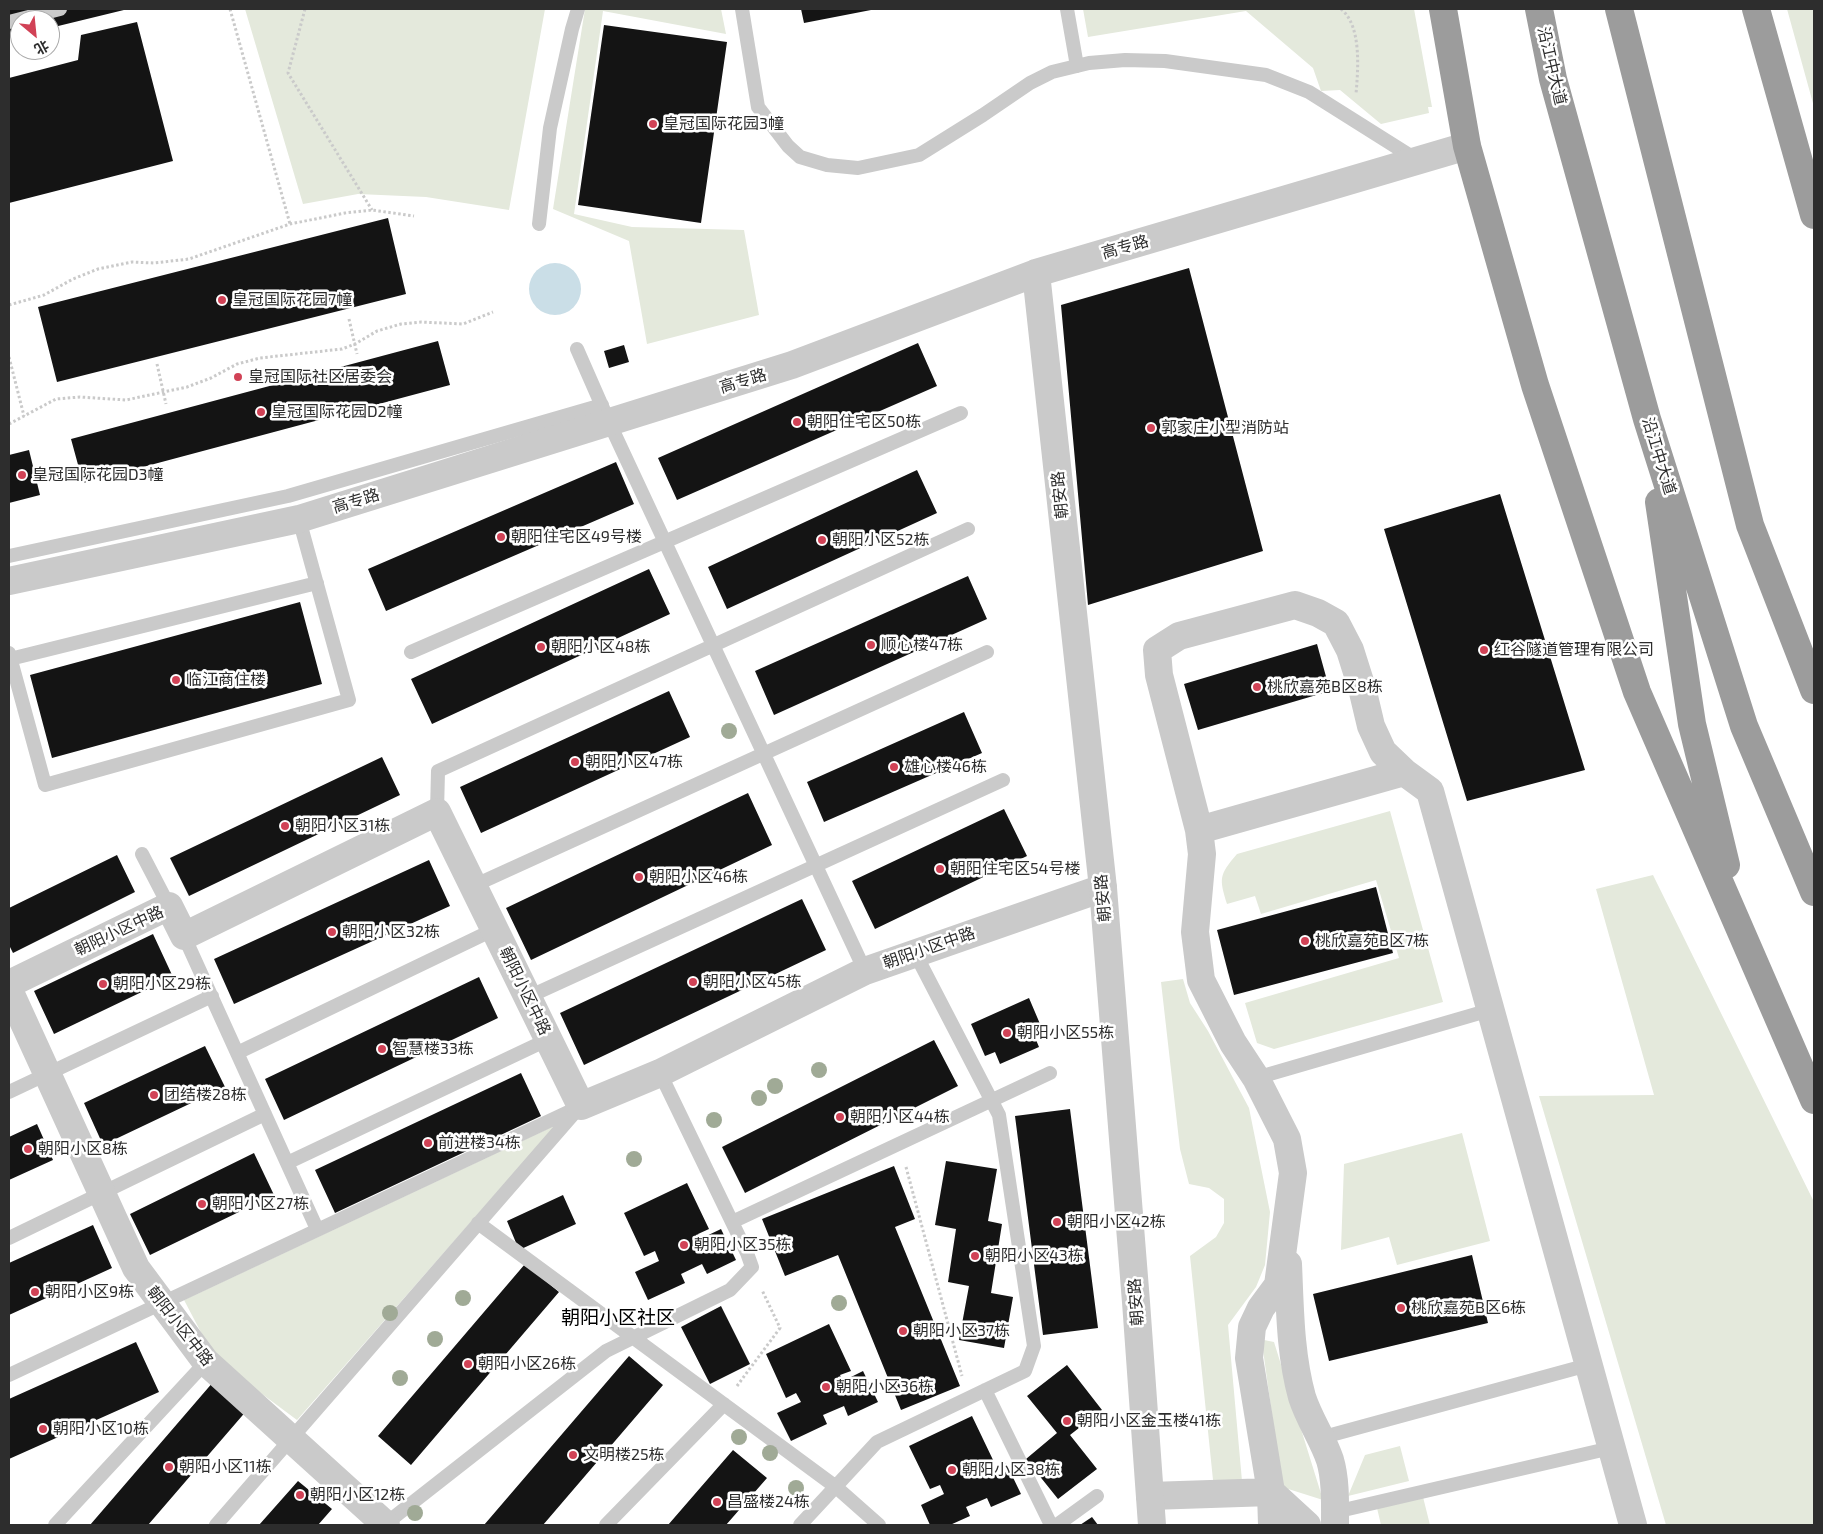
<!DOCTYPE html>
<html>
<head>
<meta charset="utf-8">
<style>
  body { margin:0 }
  #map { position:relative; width:1823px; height:1534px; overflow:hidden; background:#fff; font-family:"Exo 2","Noto Sans SC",sans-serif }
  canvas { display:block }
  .frame { position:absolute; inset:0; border:10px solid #2d2d2d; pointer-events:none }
  .north { position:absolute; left:10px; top:10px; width:50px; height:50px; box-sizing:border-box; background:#fff; border:1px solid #ababab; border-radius:50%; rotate:152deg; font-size:14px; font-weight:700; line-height:20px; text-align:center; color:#2d2d2d }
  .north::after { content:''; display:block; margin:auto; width:18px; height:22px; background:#d14256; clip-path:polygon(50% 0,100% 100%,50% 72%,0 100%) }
</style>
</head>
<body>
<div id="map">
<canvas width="1823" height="1534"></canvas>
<div class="frame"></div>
<div class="north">北</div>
</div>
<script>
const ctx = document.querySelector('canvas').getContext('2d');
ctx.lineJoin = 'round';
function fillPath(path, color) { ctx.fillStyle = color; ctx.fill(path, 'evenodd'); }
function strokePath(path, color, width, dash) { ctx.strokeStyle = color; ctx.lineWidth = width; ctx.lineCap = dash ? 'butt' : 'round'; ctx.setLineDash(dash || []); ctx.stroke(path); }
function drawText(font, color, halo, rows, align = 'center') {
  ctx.font = font + ' "Exo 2","Noto Sans SC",sans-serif'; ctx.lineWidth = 5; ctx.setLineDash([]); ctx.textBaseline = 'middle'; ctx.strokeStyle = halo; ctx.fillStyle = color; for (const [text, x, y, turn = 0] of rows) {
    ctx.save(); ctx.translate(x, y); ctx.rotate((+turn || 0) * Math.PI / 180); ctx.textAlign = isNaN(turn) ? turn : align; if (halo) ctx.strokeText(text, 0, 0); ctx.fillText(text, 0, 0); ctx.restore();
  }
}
const green = new Path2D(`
  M245,9H545L509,210L426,197L358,194L303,204Z
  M585,9H721L726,34L603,11L574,214L632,227L744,230L759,315L647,344L629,241L553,209Z
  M1083,9H1414L1432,107H1428L1429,113L1381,124L1340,90L1321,91L1313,68L1246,11L1088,37Z
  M1787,9H1814V107Z
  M1390,811L1443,1002L1274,1049L1257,1043L1245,1003L1399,958L1376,880L1261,914L1255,896L1227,904C1219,878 1219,875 1237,854Z
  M1653,875L1814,1202V1525H1666L1539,1096L1654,1095L1596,889Z
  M1183,979L1190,1003L1208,1031L1249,1108L1270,1212L1265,1265L1256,1287L1228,1325L1242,1481L1213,1480L1190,1256L1216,1237L1224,1223V1199L1209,1188L1189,1184L1180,1149L1161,982Z
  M556,1125L297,1420L215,1359L184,1300Z
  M1462,1133L1490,1241L1397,1265L1389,1237L1341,1250L1344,1164Z
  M1264,1340L1274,1342L1323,1500L1282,1487L1263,1350Z
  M1400,1446L1409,1481L1348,1496L1365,1455Z
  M1423,1497L1430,1525H1381L1377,1508Z`);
const water = new Path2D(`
  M529 289a26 26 0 1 1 52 0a26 26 0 1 1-52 0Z`);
const building = new Path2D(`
  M9,9H128L50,28V20H20V36L11,38L9,30Z
  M801,9H871V10L804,23Z
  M137,22L173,161L9,203V78L78,60L81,35Z
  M604,25L727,42L701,223L578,205Z
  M388,218L406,294L57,382L38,307Z
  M1189,268L1263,551L1088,605L1061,305Z
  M438,341L450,385L83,483L71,439Z
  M918,343L937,386L677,500L658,458Z
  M624,345L629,362L609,368L604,351Z
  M29,450L40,495L9,503V455Z
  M616,462L634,504L386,611L368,569Z
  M917,470L937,513L727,609L708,567Z
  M1500,494L1585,770L1467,801L1384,529Z
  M649,569L670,614L432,724L411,679Z
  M968,576L987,619L774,715L755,671Z
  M300,602L322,684L52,758L30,675Z
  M1317,644L1330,691L1198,730L1184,684Z
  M669,691L690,737L481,833L460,787Z
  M964,712L982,753L824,822L807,782Z
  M382,757L400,795L189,896L170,858Z
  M748,793L772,845L531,960L506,908Z
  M1004,809L1027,856L875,929L852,881Z
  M117,855L135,892L13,953L9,945V908Z
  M429,860L450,906L234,1004L214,959Z
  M1376,887L1393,953L1234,995L1217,930Z
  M802,899L826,950L584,1065L560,1013Z
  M153,934L173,977L54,1034L34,991Z
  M479,977L498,1018L284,1120L265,1079Z
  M1029,998L1043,1031L1034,1035L1039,1047L1000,1064L995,1052L985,1056L971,1024Z
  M934,1040L958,1086L745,1193L722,1147Z
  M205,1046L225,1087L103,1145L84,1103Z
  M521,1073L541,1116L335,1213L315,1170Z
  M1070,1109L1098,1328L1043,1335L1015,1116Z
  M37,1124L53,1160L9,1180V1137Z
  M254,1153L274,1195L150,1255L130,1214Z
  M946,1161L997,1169L988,1221L1002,1224L991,1293L1013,1297L1004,1348L959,1340L969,1286L948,1282L956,1229L935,1225Z
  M894,1166L915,1219L895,1227L960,1386L901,1410L838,1255L785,1276L762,1219Z
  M687,1183L709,1229L698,1234L700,1239L721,1229L736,1260L707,1274L702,1264L681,1274L685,1283L648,1300L635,1272L659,1261L655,1251L644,1256L624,1213Z
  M563,1195L576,1224L519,1250L507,1221Z
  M93,1225L112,1268L9,1315V1263Z
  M1472,1255L1488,1323L1329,1361L1313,1294Z
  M525,1264L559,1292L411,1465L378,1436Z
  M721,1306L750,1364L710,1384L681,1327Z
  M829,1324L851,1371L840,1375L843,1381L863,1371L878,1402L848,1416L844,1406L823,1415L827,1424L791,1441L777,1413L801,1402L796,1393L786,1398L766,1354Z
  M136,1342L159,1392L9,1459V1399Z
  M629,1356L663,1385L543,1525H484Z
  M1067,1365L1102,1410L1070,1435L1097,1469L1058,1499L1026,1459L1057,1433L1027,1396Z
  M214,1381L248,1409L148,1525H90Z
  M972,1416L994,1462L983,1467L986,1473L1006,1463L1021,1494L991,1507L987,1498L966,1507L970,1516L950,1525H930L921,1505L944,1494L940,1485L930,1489L909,1446Z
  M733,1450L767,1478L726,1525H668Z
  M298,1481L332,1509L318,1525H259Z
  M1092,1517L1098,1525H1080Z`);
const path = new Path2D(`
  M230,9L290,224
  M305,9L288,73L372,210
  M1341,9C1362,26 1358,70 1356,94
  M9,305L44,295L73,279L98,269L132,262L154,263L189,259L290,224L345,213L372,210L414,216
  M349,319L357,354
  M9,357L24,416
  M157,364L166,404
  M9,424L56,399L80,397L126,400L187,387L211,378L237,364L260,358L342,349L355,344L377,331L401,324L421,322L463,324L493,312
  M906,1167L962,1376
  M737,1386L780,1328L762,1290`);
const service = new Path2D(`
  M742,9L758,107L788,146L800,157L827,165L858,168L919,155L983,115L1030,83L1052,72L1089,63L1125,60L1165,61L1266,75L1309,92L1417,160
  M1067,9L1077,66
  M9,22L60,9
  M539,224L550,128L572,29L578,9
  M577,349L609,422L865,971
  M9,556L288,496L602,405
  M411,652L961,413
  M9,653L45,785L349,700L299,519
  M10,659L317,583
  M437,812L438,771L968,529
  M142,854L169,906
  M473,886L987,652
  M184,936L317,1229
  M528,997L1003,780
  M237,1053L495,929
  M1256,1078L1490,1010
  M9,1092L212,996
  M287,1163L549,1039
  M732,1222L1050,1073
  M478,1223L836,1487L879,1525
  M9,1238L265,1114
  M9,1375L581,1106
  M985,1390L1051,1525
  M1320,1438L1588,1365
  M1335,1512L1611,1448
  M55,1525L206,1362
  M216,1525L577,1110
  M384,1525L606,1351L730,1290L752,1267L747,1253L660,1073
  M606,1525L724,1404
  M800,1525L877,1442L1025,1371L1034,1346L999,1115L915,953
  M1057,1525L1097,1496`);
const minor = new Path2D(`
  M1199,830L1159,675L1157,650L1179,636L1295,605L1318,613L1336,623L1350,650L1362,688L1371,726L1383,752L1404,772
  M9,984L169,906L184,936L437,812L581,1106L660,1073L865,971L1103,888
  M9,990L136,1268L206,1362L386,1525
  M1288,1264C1290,1308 1290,1354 1302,1397C1309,1419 1323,1439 1330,1460C1336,1480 1335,1505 1335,1525
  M1150,1496L1271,1492L1272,1525
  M1307,1525L1271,1492L1249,1358L1252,1327L1261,1308L1278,1285L1293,1173L1287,1139L1256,1078L1233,1043L1201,980L1195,932L1202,854L1199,830L1404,772L1430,791L1633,1525`);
const tertiary = new Path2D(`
  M1036,273L1103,888L1136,1302L1152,1525
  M9,581L299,519L792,365L1036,273L1467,146`);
const trunk = new Path2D(`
  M1443,9L1467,146L1535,385L1637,692L1814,1100
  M1539,9L1553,79L1647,419L1744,726L1814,892
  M1619,9L1750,525L1814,690
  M1756,9L1814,215
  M1659,502L1692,724L1726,865`);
const trees = [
  [729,731],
  [819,1070],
  [775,1086],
  [759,1098],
  [714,1120],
  [634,1159],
  [463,1298],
  [839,1303],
  [390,1313],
  [435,1339],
  [400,1378],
  [739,1437],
  [770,1453],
  [796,1488],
  [415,1513]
];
const markers = [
  [653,124,5,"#d14256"],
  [222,300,5,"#d14256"],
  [238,377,5,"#d14256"],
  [261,412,5,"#d14256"],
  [797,422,5,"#d14256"],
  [1151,428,5,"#d14256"],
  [22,475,5,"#d14256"],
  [501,537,5,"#d14256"],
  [822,540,5,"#d14256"],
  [871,645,5,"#d14256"],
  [541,647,5,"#d14256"],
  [1484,650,5,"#d14256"],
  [176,680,5,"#d14256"],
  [1257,687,5,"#d14256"],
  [575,762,5,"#d14256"],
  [894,767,5,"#d14256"],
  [285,826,5,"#d14256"],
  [940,869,5,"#d14256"],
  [639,877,5,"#d14256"],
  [332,932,5,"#d14256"],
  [1305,941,5,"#d14256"],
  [693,982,5,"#d14256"],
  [103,984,5,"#d14256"],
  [1007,1033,5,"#d14256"],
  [382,1049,5,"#d14256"],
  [154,1095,5,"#d14256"],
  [840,1117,5,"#d14256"],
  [428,1143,5,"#d14256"],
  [28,1149,5,"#d14256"],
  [202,1204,5,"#d14256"],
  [1057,1222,5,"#d14256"],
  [684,1245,5,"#d14256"],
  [975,1256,5,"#d14256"],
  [35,1292,5,"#d14256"],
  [1401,1308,5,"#d14256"],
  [903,1331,5,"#d14256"],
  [468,1364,5,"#d14256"],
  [826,1387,5,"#d14256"],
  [1067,1421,5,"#d14256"],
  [43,1429,5,"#d14256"],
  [573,1455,5,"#d14256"],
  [169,1467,5,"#d14256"],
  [952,1470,5,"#d14256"],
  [300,1495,5,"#d14256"],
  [717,1502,5,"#d14256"]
];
const streetNames = [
  ["沿江中大道",1552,66,77],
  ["高专路",1125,247,-16],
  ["高专路",743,381,-17],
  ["沿江中大道",1659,456,73],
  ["朝安路",1060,495,-96],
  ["高专路",356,501,-17],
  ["朝安路",1103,898,-95],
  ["朝阳小区中路",119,931,-25],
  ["朝阳小区中路",929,948,-19],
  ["朝阳小区中路",525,991,64],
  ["朝安路",1136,1302,-94],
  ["朝阳小区中路",180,1326,52]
];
const poiNames = [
  ["皇冠国际花园3幢",663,124],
  ["皇冠国际花园7幢",232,300],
  ["皇冠国际社区居委会",248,377],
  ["皇冠国际花园D2幢",271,412],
  ["朝阳住宅区50栋",807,422],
  ["郭家庄小型消防站",1161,428],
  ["皇冠国际花园D3幢",32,475],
  ["朝阳住宅区49号楼",511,537],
  ["朝阳小区52栋",832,540],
  ["顺心楼47栋",881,645],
  ["朝阳小区48栋",551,647],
  ["红谷隧道管理有限公司",1494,650],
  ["临江商住楼",186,680],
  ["桃欣嘉苑B区8栋",1267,687],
  ["朝阳小区47栋",585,762],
  ["雄心楼46栋",904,767],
  ["朝阳小区31栋",295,826],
  ["朝阳住宅区54号楼",950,869],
  ["朝阳小区46栋",649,877],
  ["朝阳小区32栋",342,932],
  ["桃欣嘉苑B区7栋",1315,941],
  ["朝阳小区45栋",703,982],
  ["朝阳小区29栋",113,984],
  ["朝阳小区55栋",1017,1033],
  ["智慧楼33栋",392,1049],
  ["团结楼28栋",164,1095],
  ["朝阳小区44栋",850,1117],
  ["前进楼34栋",438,1143],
  ["朝阳小区8栋",38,1149],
  ["朝阳小区27栋",212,1204],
  ["朝阳小区42栋",1067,1222],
  ["朝阳小区35栋",694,1245],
  ["朝阳小区43栋",985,1256],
  ["朝阳小区9栋",45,1292],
  ["桃欣嘉苑B区6栋",1411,1308],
  ["朝阳小区37栋",913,1331],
  ["朝阳小区26栋",478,1364],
  ["朝阳小区36栋",836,1387],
  ["朝阳小区金玉楼41栋",1077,1421],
  ["朝阳小区10栋",53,1429],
  ["文明楼25栋",583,1455],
  ["朝阳小区11栋",179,1467],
  ["朝阳小区38栋",962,1470],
  ["朝阳小区12栋",310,1495],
  ["昌盛楼24栋",727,1502]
];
const quarterNames = [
  ["朝阳小区社区",618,1318]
];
fillPath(green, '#e4e9dc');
fillPath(water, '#cadee7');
fillPath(building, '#141414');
strokePath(path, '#cacaca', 3, [2.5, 2.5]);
strokePath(service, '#cacaca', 14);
strokePath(minor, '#cacaca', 28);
strokePath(tertiary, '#cacaca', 28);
strokePath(trunk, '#9c9c9c', 28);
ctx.fillStyle = '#a0aa96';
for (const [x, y] of trees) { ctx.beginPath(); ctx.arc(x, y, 8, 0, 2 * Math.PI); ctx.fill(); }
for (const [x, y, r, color] of markers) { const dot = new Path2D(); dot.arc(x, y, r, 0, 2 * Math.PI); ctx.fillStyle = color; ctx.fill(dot); strokePath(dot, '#fff', 2); }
drawText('16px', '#2d2d2d', '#fff', streetNames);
drawText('16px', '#2d2d2d', '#fff', poiNames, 'left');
drawText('19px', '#000', '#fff', quarterNames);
</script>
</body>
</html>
